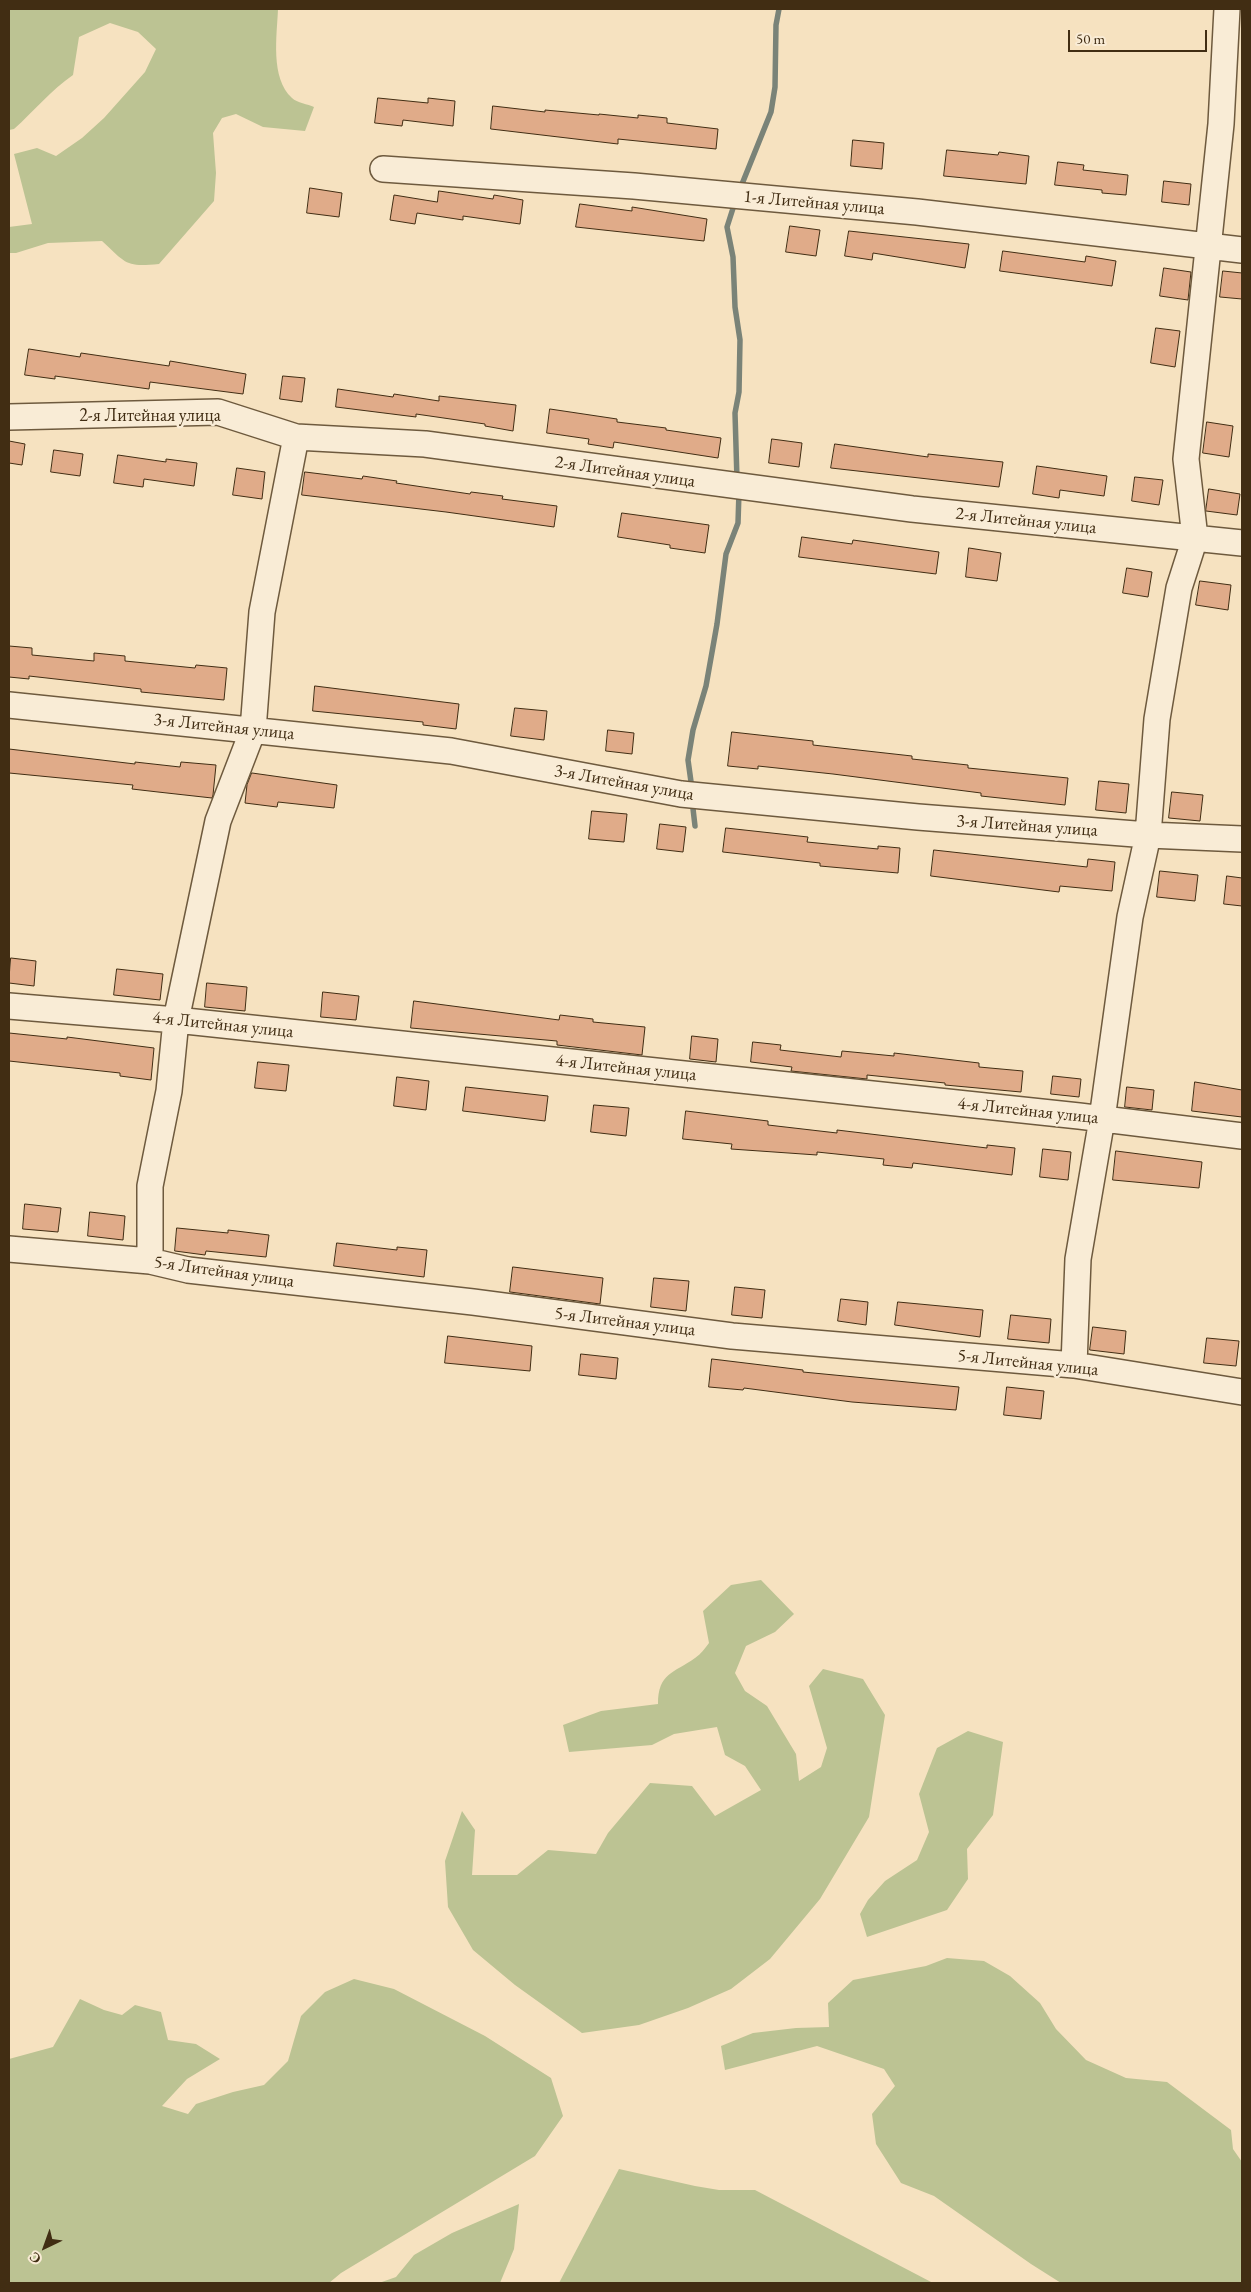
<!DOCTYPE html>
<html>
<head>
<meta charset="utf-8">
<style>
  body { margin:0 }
  #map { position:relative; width:1251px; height:2292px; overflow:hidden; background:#f6e2c0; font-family:"EB Garamond",serif }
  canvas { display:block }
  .frame { position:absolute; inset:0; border:10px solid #412d13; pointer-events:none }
  .north { position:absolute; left:20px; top:2222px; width:50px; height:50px; -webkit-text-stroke:4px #f9ecd6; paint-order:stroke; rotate:222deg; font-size:14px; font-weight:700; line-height:20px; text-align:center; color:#412d13 }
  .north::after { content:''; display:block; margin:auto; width:18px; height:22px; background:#412d13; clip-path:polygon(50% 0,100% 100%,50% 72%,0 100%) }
  .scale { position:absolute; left:1068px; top:30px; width:139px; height:22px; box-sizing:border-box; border:2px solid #412d13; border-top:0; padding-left:6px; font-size:15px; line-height:18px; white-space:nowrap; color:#412d13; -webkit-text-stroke:4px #f9ecd6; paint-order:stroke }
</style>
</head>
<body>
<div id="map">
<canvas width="1251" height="2292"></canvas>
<div class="frame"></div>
<div class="north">С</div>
<div class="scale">50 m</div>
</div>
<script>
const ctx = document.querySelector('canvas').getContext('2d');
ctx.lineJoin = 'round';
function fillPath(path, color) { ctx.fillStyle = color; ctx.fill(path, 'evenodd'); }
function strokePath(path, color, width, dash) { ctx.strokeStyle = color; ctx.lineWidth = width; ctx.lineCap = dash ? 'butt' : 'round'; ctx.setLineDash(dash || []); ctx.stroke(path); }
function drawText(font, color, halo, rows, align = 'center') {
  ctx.font = font + ' "EB Garamond",serif'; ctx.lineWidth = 5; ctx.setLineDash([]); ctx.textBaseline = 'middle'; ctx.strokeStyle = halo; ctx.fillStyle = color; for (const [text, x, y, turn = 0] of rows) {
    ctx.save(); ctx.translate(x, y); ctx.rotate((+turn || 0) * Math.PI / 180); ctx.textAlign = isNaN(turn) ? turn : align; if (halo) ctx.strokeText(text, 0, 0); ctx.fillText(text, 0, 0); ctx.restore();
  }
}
const green = new Path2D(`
  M9,9H278C277,35 270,78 292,98C297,103 308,104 314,107L305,131L263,127L236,114L222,118L213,133L216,173L214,201L159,264C125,267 127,264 102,241L48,243L16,253H9V227L32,224L14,154L37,148L56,156L82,138L104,118L145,72L156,49L138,32L110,23L79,37L73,75C51,90 34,111 14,129L9,130Z
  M761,1580L794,1614L775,1632L746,1646L735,1673L745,1691L767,1706L796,1754L799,1781L821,1767L827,1748L809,1686L823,1669L863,1679L885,1715L869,1817L820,1899L770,1959L731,1989L688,2008L639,2025L582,2033L515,1985L473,1950L448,1907L445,1861L462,1811L475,1830L472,1875H517L548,1850L596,1854L608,1833L650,1783L692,1786L715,1816L761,1790L745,1766L725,1755L717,1727L674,1734L652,1745L569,1752L563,1725L601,1711L658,1704C658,1673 674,1673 695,1658C701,1654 705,1648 709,1643L703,1611L731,1585Z
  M968,1731L1003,1742L993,1815L967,1849L968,1879L947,1910L867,1937L860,1914L868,1900L885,1881L917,1860L929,1832L919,1794L937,1748Z
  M947,1958L984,1961L1010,1976L1040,2003L1056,2029L1086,2060L1126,2078L1167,2082L1231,2130L1233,2149L1242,2162V2283H1061L1031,2264L934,2196L901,2183L876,2144L872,2114L895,2086L884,2069L817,2046L725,2070L721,2046L753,2033L796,2028L829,2027L828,2003L853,1980L926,1966Z
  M354,1979L394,1989L485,2036L551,2078L563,2116L535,2156L341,2273L329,2283H9V2059L53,2047L80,1999L104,2010L122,2015L135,2005L161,2012L168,2040L196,2044L220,2059L187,2079L162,2106L188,2114L196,2104L233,2092L264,2085L288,2061L301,2016L325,1992Z
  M619,2169L695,2186L719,2190H755L933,2283H559Z
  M519,2204L514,2249L500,2283H379L396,2277L414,2255L452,2233Z`);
const stream = new Path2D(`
  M740,189L771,112L775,87L776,25L779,9
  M735,202L727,227L733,257L735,307L740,340L739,392L735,413L737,480
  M692,789L688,760L693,730L706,686L717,624L726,554L738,523L739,492
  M692,800L695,826`);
const building = new Path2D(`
  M378,98L428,103V98L455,101L453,126L403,120L402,126L375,123Z
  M493,106L545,112V110L599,115V114L638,118V115L667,118V123L718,129L716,149L618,139V144L491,129Z
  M853,140L884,143L882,169L851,166Z
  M947,150L998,155L999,152L1029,156L1026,184L944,176Z
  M1058,162L1084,165L1083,170L1128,175L1126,195L1102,193V190L1055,185Z
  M1164,181L1191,184L1189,205L1162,202Z
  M310,188L342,193L339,217L307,213Z
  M439,191L493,199L494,195L523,200L520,224L463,216V220L417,213L415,224L390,220L394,195L437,202Z
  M580,204L632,211V207L707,219L704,241L576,227Z
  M790,226L820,230L816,256L786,252Z
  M849,231L969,244L965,268L873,253L872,260L845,256Z
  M1003,251L1085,262L1086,256L1116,261L1112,286L1000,271Z
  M1164,268L1191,272L1188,300L1160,296Z
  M1223,271L1242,273V299L1220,297Z
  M1156,328L1180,331L1175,367L1151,363Z
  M29,349L80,357L81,353L169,366L170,361L246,374L243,394L150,382L149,389L55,376V379L25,375Z
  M283,376L305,378L302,402L280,399Z
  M338,389L393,397L394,394L439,401V396L516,405L513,431L485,426V424L416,414V417L336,407Z
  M550,409L617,419V422L666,428V430L721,438L718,458L614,442L613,448L588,444L589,439L547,433Z
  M1207,422L1233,426L1229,457L1203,453Z
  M772,439L802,443L799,467L769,463Z
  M9,441L25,444L22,465L9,463Z
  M835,444L928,457V454L1003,462L999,487L831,468Z
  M54,450L83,454L80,476L51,472Z
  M118,455L166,462V459L197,463L194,486L144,479L143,487L114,483Z
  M1037,466L1107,476L1104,496L1060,490L1059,498L1033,494Z
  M237,468L265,472L262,499L233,495Z
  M305,472L362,479L363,476L397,481L396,483L470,494L471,492L503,496L502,499L557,506L554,527L446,512L302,495Z
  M1135,477L1163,480L1159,505L1132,501Z
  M1209,489L1240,494L1237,515L1206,511Z
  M622,513L709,525L705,553L670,548V545L618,537Z
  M802,537L852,544L853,540L939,552L936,574L799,557Z
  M969,548L1001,553L997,581L966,577Z
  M1127,568L1152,572L1148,597L1123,593Z
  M1200,581L1231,585L1228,610L1196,605Z
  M9,646L32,648V655L94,661V653L125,656V661L195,668L196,665L227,668L224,700L141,692V689L91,683L29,676V679L9,677Z
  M315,686L459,704L456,729L423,725V722L313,711Z
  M515,708L547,711L544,740L511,736Z
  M608,730L634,733L632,754L606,751Z
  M732,732L813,741V745L912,756V759L968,765V768L1068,778L1065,805L981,796V793L833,774L758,766V769L728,766Z
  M9,749L135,764V762L180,767L181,762L216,765L213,795L212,798L158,792L132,789L133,785L9,773Z
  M252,773L337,785L334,808L278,802L277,807L245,803L247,785Z
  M1099,781L1129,784L1126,813L1096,810Z
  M1172,792L1203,795L1200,821L1169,818Z
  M592,811L627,814L624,842L589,839Z
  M660,824L686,827L683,852L657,849Z
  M726,828L808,837L807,842L878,849V846L900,848L898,873L820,866V863L723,852Z
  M934,850L1087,867L1088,859L1115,862L1112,891L1060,886L1059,892L931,876Z
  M1160,871L1198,875L1195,901L1157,897Z
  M1227,876L1242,878V906L1224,904Z
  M11,958L36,961L34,986L9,983Z
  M117,969L163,974L160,1000L114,995Z
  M207,983L247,987L245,1011L205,1007Z
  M323,992L359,996L356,1020L321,1017Z
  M414,1001L559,1020L560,1015L593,1019V1022L645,1027L642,1055L557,1045V1041L411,1028Z
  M9,1033L67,1039V1037L154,1048L151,1080L120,1076V1073L9,1061Z
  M692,1036L718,1039L716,1062L690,1059Z
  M753,1042L781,1045L780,1050L841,1057L842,1051L894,1056V1053L979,1063V1067L1023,1071L1021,1092L945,1085V1083L867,1075V1079L791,1071L792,1067L751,1062Z
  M258,1062L289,1065L286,1091L255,1088Z
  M1053,1076L1081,1079L1079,1097L1051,1094Z
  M397,1077L429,1081L426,1110L394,1106Z
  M1195,1082L1242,1090V1117L1192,1111Z
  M466,1087L548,1096L545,1121L463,1111Z
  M1127,1087L1154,1090L1152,1110L1125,1107Z
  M594,1105L629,1108L626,1136L591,1132Z
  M686,1111L768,1121V1125L837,1133V1130L987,1148V1145L1015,1148L1012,1175L913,1163L912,1168L883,1165L884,1159L817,1152V1155L731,1149L732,1144L683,1139Z
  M1043,1149L1071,1152L1068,1180L1040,1177Z
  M1116,1151L1202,1162L1199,1188L1113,1180Z
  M25,1204L61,1208L58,1232L23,1229Z
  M90,1212L125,1216L123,1240L88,1236Z
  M177,1228L228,1233V1230L269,1235L266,1257L206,1251L205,1255L175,1251Z
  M337,1243L397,1250V1247L427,1250L424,1277L334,1266Z
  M513,1267L603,1278L600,1304L510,1292Z
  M654,1278L689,1281L686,1311L651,1307Z
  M735,1287L765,1290L762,1318L732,1315Z
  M841,1299L868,1302L866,1325L838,1321Z
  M898,1302L983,1310L980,1337L895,1325Z
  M1011,1315L1051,1319L1049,1343L1008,1339Z
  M1093,1327L1126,1331L1124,1354L1090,1350Z
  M448,1336L532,1346L530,1371L445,1363Z
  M1207,1338L1239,1341L1236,1366L1204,1363Z
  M581,1354L618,1358L616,1379L579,1375Z
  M712,1359L803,1370V1372L959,1387L956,1410L852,1402L744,1388L743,1390L709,1387Z
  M1007,1387L1044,1391L1041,1419L1004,1415Z`);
const minor = new Path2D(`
  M383,169L634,186L917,212L1242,250
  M9,417L218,412L296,437L425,444L912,509L1242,543
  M9,705L451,751L681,794L918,817L1148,835L1242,839
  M9,1006L176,1020L1079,1116L1242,1136
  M9,1249L150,1261L188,1270L473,1302L732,1336L1074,1365L1242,1392
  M150,1261V1186L169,1091L176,1020L218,821L253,730L262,612L296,437
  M1074,1365L1078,1259L1102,1119L1130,917L1148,835L1157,719L1179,588L1195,538L1186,459L1221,124L1227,9`);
const streetNames = [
  ["1-я Литейная улица",814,203,5],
  ["2-я Литейная улица",150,416],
  ["2-я Литейная улица",625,472,8],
  ["2-я Литейная улица",1026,521,6],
  ["3-я Литейная улица",224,727,6],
  ["3-я Литейная улица",624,783,10],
  ["3-я Литейная улица",1027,826,4],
  ["4-я Литейная улица",223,1025,6],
  ["4-я Литейная улица",626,1068,6],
  ["4-я Литейная улица",1028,1111,6],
  ["5-я Литейная улица",224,1272,8],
  ["5-я Литейная улица",625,1322,7],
  ["5-я Литейная улица",1028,1363,6]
];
fillPath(green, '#bcc393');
strokePath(stream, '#7a8378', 5.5);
fillPath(building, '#e0ab89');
strokePath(building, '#412d13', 1);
strokePath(minor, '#6e5a3e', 28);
strokePath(minor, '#f9ecd6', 25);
drawText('18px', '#412d13', '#f9ecd6', streetNames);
</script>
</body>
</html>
